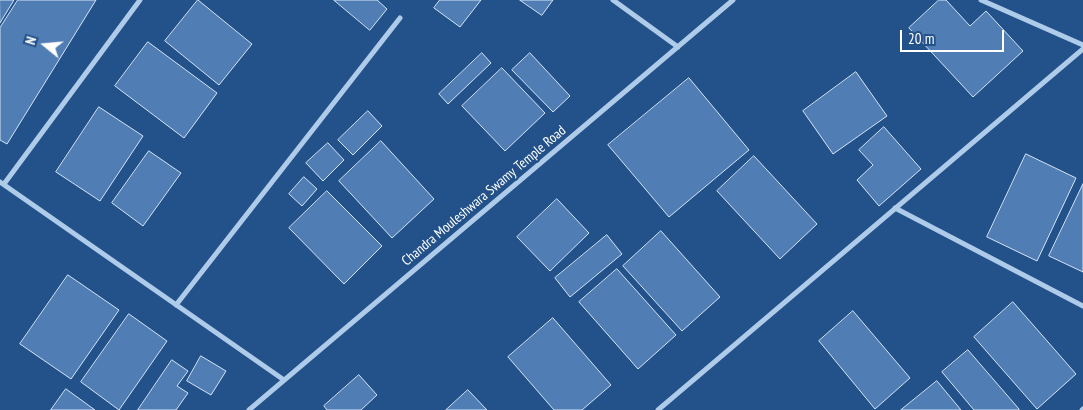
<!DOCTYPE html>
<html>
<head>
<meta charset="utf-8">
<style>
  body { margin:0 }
  #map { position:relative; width:1083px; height:410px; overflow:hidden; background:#23518a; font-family:"PT Sans Narrow",sans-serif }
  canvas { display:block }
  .north { position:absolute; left:20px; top:20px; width:50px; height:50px; -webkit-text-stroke:4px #23518a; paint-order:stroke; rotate:287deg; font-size:14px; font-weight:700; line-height:20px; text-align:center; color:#fff }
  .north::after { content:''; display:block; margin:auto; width:18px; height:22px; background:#fff; clip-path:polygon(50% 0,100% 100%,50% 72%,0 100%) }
  .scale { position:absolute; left:900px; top:30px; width:104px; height:22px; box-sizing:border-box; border:2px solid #fff; border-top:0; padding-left:6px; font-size:15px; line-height:18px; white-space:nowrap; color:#fff; -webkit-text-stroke:4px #23518a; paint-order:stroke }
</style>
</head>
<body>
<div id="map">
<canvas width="1083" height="410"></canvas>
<div class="north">N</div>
<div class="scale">20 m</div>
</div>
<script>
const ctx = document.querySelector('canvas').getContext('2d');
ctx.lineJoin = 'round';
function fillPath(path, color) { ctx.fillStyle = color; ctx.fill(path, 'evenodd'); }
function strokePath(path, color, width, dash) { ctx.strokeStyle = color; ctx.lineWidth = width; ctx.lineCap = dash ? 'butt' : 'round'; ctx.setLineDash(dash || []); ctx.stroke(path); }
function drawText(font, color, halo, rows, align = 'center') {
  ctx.font = font + ' "PT Sans Narrow",sans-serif'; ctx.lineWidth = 4.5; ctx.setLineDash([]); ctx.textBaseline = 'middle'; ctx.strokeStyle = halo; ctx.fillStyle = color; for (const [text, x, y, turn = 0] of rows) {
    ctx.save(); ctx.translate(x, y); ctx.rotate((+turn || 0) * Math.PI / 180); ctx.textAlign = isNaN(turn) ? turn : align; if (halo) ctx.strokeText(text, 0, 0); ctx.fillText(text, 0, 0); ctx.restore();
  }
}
const building = new Path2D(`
  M0,0H14L0,23Z
  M18,0H96L7,144L0,140V28Z
  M198,0L252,44L219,85L165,41Z
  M334,0H377L387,9L370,30Z
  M440,0H481L460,27L434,8Z
  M520,0H553L542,15Z
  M939,0H946L970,26L986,11L1023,51L973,97L909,28Z
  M148,42L217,93L184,138L115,86Z
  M482,53L491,63L448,104L439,94Z
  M530,53L570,96L553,112L512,70Z
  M502,68L545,113L505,151L462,106Z
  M856,72L887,116L833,154L803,111Z
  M689,78L749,150L669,217L608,145Z
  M99,107L143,136L100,201L56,172Z
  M368,111L382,126L353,155L338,140Z
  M884,127L921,169L879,206L857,180L873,165L859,150Z
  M381,141L434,199L392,238L339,181Z
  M328,143L344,160L323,181L306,163Z
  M149,151L181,173L143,226L112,203Z
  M1026,154L1076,178L1037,261L987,237Z
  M754,156L817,224L780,259L717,191Z
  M304,177L317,189L302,206L289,194Z
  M1083,184V272L1049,256Z
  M327,191L382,246L344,284L289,228Z
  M557,199L589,233L550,271L517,237Z
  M661,231L720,297L682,331L623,266Z
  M607,235L622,254L570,297L555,278Z
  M617,269L676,335L638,369L579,302Z
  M68,275L119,310L71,379L20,344Z
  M1013,302L1076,374L1037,409L974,337Z
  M853,311L910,378L875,409L819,341Z
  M129,314L167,341L119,410L81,382Z
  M553,318L611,385L582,410H554L508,357Z
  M968,350L1019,409V410H974L942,372Z
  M201,356L226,371L211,395L187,381Z
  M172,360L188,371L177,386L188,393L176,410H138Z
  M359,375L377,395L361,410H327L324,406Z
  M937,381L961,410H901Z
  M66,389L95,410H51Z
  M468,390L487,410H446Z`);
const street = new Path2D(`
  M613,0L678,47
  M981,0L1083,45
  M0,182L284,380
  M4,184L140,0
  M895,208L1083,306
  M176,305L400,18
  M249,410L733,0
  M658,410L1083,49
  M1082,410L1083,409`);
const streetNames = [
  ["Chandra Mouleshwara Swamy Temple Road",484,196,-40]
];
fillPath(building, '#507db3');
strokePath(building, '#d4e5f8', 1);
strokePath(street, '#afcbea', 5);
drawText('14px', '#fff', '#23518a', streetNames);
</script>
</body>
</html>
